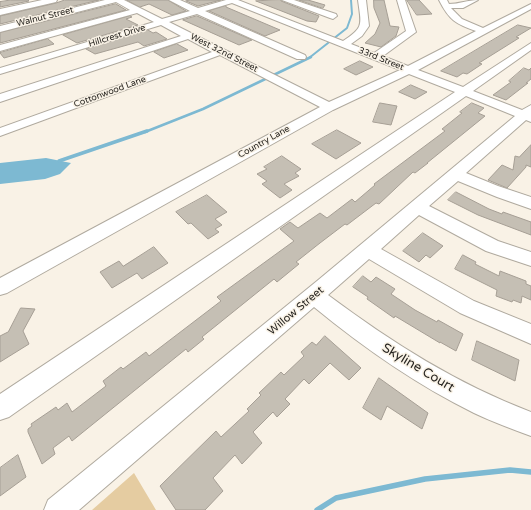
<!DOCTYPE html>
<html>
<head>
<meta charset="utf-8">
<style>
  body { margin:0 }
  canvas { display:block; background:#f9f2e6 }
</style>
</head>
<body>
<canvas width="531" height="510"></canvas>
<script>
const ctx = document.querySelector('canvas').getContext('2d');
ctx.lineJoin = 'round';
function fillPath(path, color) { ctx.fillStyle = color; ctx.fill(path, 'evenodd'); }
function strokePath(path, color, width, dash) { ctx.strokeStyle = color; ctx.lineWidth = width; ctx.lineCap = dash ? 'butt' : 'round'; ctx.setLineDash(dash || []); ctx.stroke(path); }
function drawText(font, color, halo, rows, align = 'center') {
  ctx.font = font + ' "Varela Round",sans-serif'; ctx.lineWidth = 3; ctx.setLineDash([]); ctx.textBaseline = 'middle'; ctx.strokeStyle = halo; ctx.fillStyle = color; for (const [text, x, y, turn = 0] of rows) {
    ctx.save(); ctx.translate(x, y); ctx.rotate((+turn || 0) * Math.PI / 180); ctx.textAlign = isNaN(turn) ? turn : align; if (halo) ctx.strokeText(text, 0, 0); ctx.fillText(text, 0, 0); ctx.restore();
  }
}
const green = new Path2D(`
  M134,473L156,510H92Z`);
const water = new Path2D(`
  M46,158L71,163L60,174L45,179L0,184V163Z`);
const streamFar3 = new Path2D(`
  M309,58L347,28L352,14L351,0`);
const streamFar2 = new Path2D(`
  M145,132L203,109L311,57`);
const streamFar1 = new Path2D(`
  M59,161L147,131`);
const stream = new Path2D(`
  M317,510L336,498L425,479L510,470L531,472`);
const building = new Path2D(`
  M11,0H28L29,1L0,7V2Z
  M65,0H99L0,24V16L56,3Z
  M127,0H168L186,11L172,15L149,4L140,7Z
  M191,0H221L198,6L186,1Z
  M281,0V1L319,16L316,22L307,21L256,1Z
  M299,0H308L325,5L323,8Z
  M374,0H384L390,26L399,27L396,36L381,47L365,43L375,34L380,23L374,8Z
  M407,0H419L432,14L417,15Z
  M116,4L126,10L0,43V33Z
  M226,6V7L280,30L265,36L209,11Z
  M130,16L132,17L126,19L138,25L77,43L63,35Z
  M197,16L252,40L239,45L183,20Z
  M518,25L531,28L516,37L519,38L479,63L482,64L467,74L463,73L457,77L441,71Z
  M148,30L153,33L156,32L167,39L144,46L138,42L95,54L86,49Z
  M48,39L54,44L4,58L0,53Z
  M177,44L188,50L164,58L154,52Z
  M360,61L373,67L356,75L344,69Z
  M524,68L529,70L531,68V79L526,83H528L506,100L493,95L511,82L509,81Z
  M411,85L427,92L415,99L399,92Z
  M380,103L397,106L391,125L373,122Z
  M472,103L484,108L478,113L485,116L427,163H428L415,173L413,172L379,204L376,203L347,225L345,224L320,243L296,262L299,264L277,282L274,279L202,337L204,339L188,352L186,349L72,441L69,436L53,448L55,454L42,464L28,432V429L32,426L31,424L56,407L58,410L67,403L72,412L106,386L103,381L121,367L123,369L146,352L149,356L221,301L217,297L294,241L280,229L290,222L298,228L320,213L327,218L352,199L355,202L375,185L374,184L445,131L442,129L462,113L460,112Z
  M337,130L361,143L336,159L312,144Z
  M531,145V167L526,165V167L507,188L488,180L502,165L513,170L515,156L519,157Z
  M282,156L301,169L295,173L299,176L284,184L292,190L280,198L262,184L267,181L257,174L267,169L264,167Z
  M456,192L489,209L502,214L503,212L531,222V235L478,215L448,200Z
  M207,195L227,212L215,219L222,225L215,229L219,232L208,239L191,223L188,224L176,212Z
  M423,233L443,246L430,258L426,255L419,262L403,251Z
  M154,247L168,263L142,279L137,273L112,288L100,272L119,261L123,266Z
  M463,255L476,262L475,264L499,276L500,271L526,281V284L531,286V300L522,296L521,303L513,300L512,302L496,296L497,290L455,269Z
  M363,276L371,282L376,277L395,289L391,294L415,310L437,322L438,320L463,334L456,351L440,342V343L395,316L394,318L367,299L368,297L353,287Z
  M21,308L35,309L23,331L29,344L0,362V336L8,332Z
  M325,336L361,368L349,380L330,363L309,384L304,379L285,399L290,404L277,417L273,412L253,432L262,443L242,464L235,455L213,478L223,491L205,510H176L160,486L216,431L221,437L249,411L247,409L261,395L259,393L281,372L284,375L304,356L301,352L312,342L316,345Z
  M477,341L519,360L515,381L472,360Z
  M379,378L428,413L422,429L387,406L381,420L363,408Z
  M18,455L26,477L0,496V468Z`);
const minor = new Path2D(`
  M42,0H57L56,2L0,15V9Z
  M105,0H124L162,19L190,11L169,0H180L198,8L226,0H238L343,41C365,27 361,24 358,0H366L369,26L362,36L351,44L374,53L406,31L397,0H405L416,32L383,56L408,66L476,31C456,24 449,20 439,0H447L449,4C459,4 468,0 478,0L463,8H451L462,19L483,28L531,4V9L418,70L463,87L531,43V50L473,91L522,110L531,105V122L526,120L466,173L498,186L531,197V209L497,197L458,181L429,206L498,241L531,252V266L486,251L419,215L381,249L474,301L531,324V344L460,313L369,259L328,295C391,342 457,384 531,412V436C512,429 493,422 474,413C417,385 364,348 314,307L79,510H44L48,500L317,281L515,116L466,96L9,417L0,420V394L455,92L409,74L333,110L7,293L0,295V278L320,107L220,55L0,136V128L212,52L188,39L0,102V94L181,36L161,25L0,74V68L154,22L137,13L0,51V45L130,10L116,2L0,32V26ZM232,3L400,70L329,102L169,22L197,14L297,59H305L306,57L305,55L205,11Z
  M282,0H294L336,14L337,16L333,19L330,18Z`);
const farStreetnames = [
  ["Walnut Street",45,17,-14],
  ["Hillcrest Drive",117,36,-17],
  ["West 32nd Street",224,53,27],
  ["33rd Street",381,59,22],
  ["Cottonwood Lane",110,92,-20],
  ["Country Lane",264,142,-29]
];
const streetNames = [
  ["Willow Street",296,311,-40]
];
const nearStreetnames = [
  ["Skyline Court",418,368,31]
];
fillPath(green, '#e5cca1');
fillPath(water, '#7db9d2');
strokePath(streamFar3, '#7db9d2', 2);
strokePath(streamFar2, '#7db9d2', 2.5);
strokePath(streamFar1, '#7db9d2', 3.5);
strokePath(stream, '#7db9d2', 5.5);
fillPath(building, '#c5bfb4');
strokePath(building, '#a69f95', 1);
strokePath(minor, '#b0aa9f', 2);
fillPath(minor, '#fff');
drawText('9px', '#282622', '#f9f2e6', farStreetnames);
drawText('11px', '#282622', '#f9f2e6', streetNames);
drawText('13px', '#282622', '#f9f2e6', nearStreetnames);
</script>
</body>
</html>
